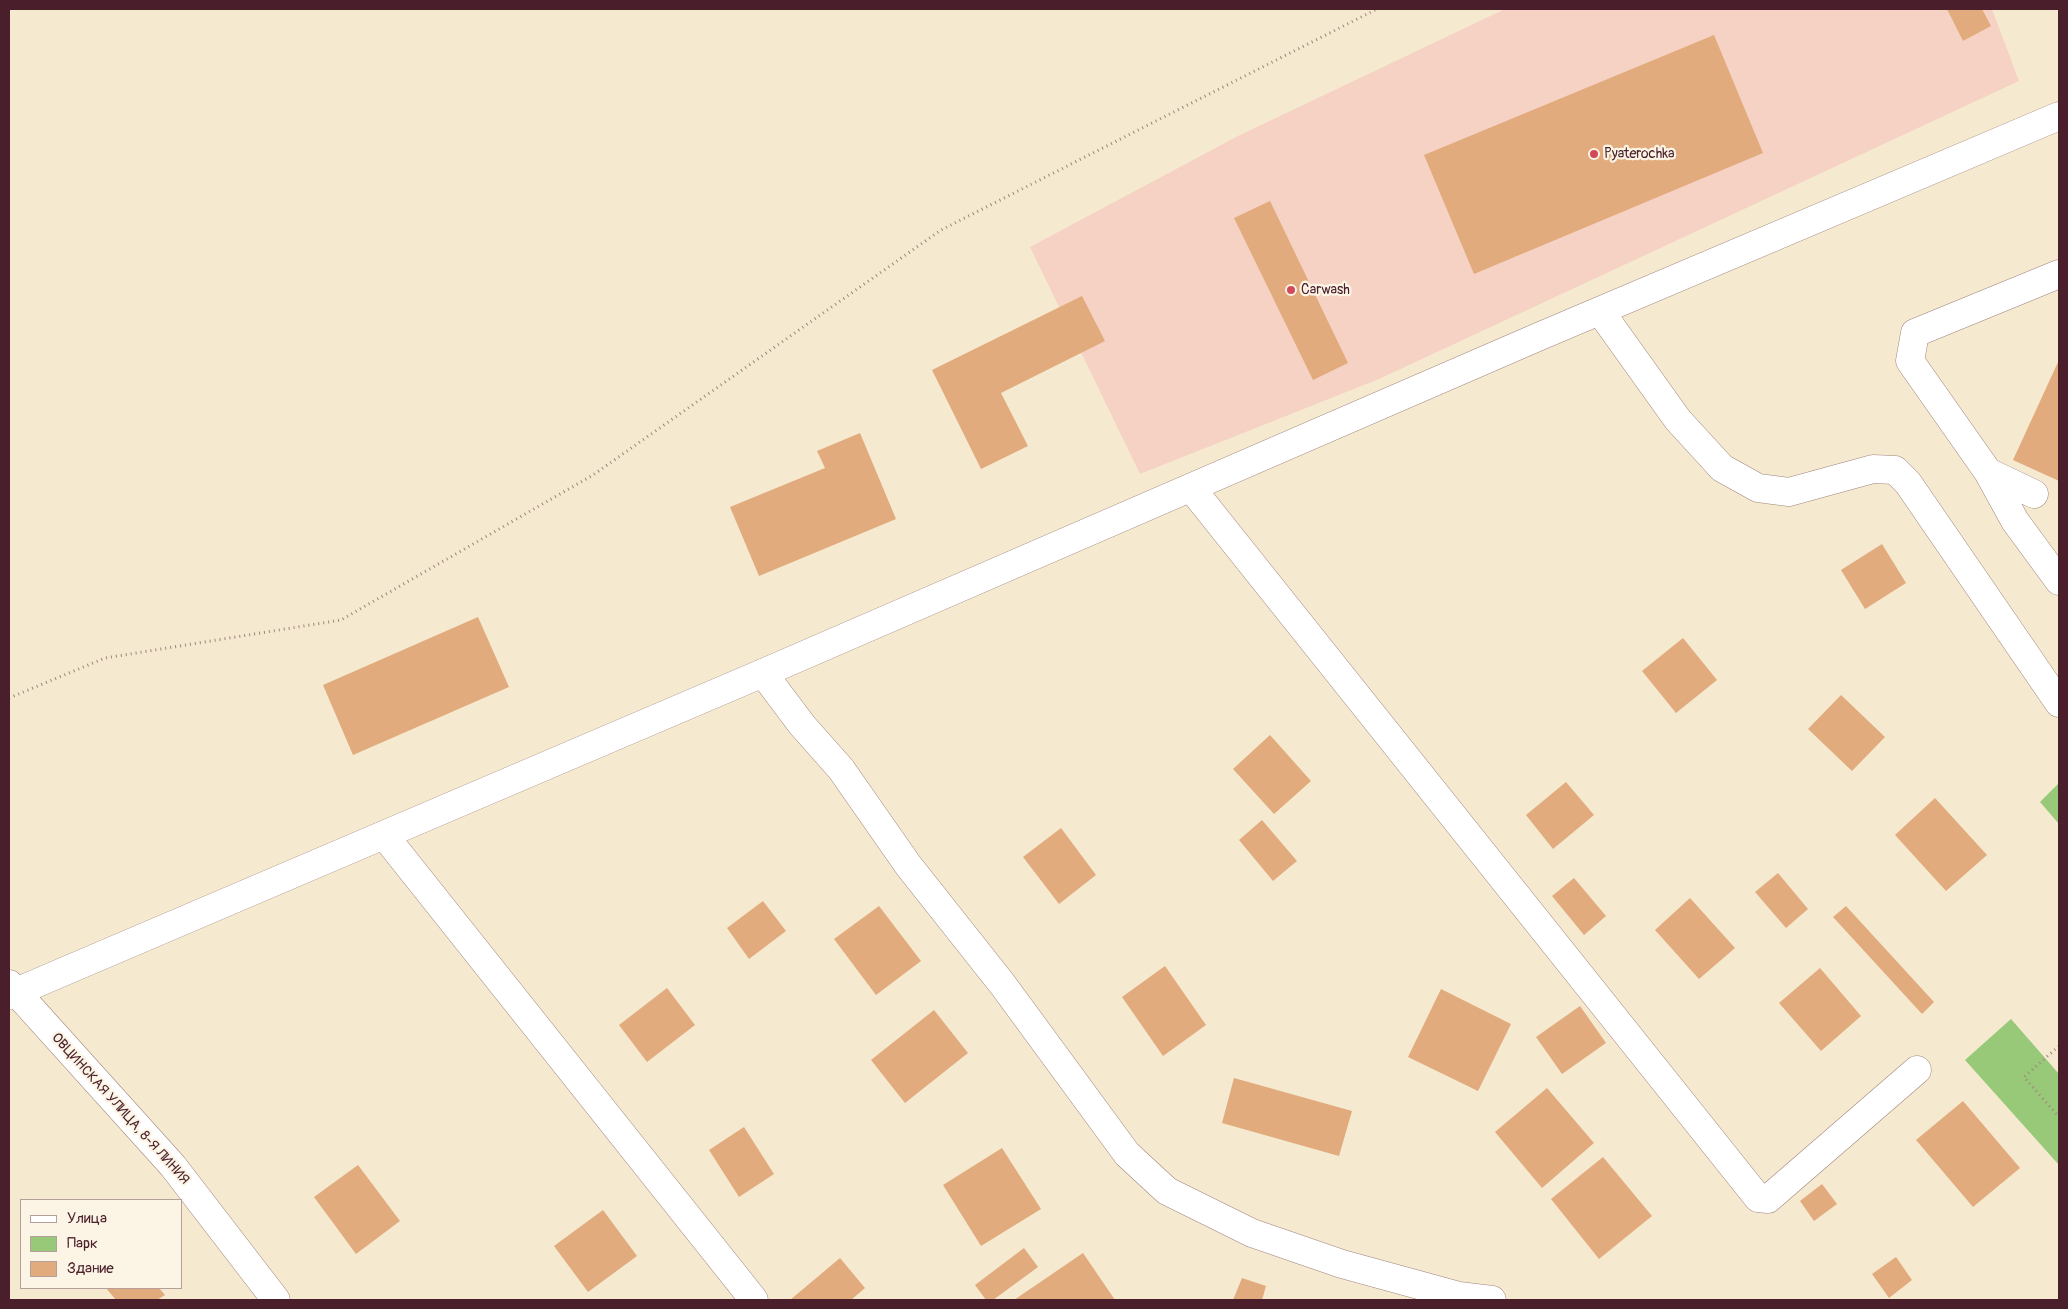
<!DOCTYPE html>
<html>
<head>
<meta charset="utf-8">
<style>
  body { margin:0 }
  #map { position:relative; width:2068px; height:1309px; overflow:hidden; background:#f5e9d0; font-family:Pangolin,sans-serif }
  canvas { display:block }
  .frame { position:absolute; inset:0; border:10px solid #4a1f2b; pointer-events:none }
  .legend { position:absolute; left:20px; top:1199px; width:162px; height:90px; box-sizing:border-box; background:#fcf5e5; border:1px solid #b59f9b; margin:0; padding:6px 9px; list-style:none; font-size:15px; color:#4a1f2b }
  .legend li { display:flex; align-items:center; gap:10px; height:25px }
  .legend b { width:25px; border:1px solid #b59f9b }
</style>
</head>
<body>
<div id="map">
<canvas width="2068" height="1309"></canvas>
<div class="frame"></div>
<ul class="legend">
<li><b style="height:6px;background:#fff"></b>Улица</li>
<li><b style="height:14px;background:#98c978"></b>Парк</li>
<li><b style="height:14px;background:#e2ab7d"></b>Здание</li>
</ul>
</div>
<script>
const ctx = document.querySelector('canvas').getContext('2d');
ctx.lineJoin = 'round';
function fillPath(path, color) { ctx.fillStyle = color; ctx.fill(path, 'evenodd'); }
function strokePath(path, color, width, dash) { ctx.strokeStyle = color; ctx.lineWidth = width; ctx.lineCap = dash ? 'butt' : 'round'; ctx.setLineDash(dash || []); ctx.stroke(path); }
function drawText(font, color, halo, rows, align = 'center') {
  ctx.font = font + ' Pangolin,sans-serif'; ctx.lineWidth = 4.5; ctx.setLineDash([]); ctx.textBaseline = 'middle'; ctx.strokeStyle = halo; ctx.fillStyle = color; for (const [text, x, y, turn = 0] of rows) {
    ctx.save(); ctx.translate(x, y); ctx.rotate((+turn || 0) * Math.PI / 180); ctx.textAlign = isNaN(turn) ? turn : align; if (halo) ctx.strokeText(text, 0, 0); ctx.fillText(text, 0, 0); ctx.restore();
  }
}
const built = new Path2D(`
  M1505,9H1992L2019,81L1379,379L1140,474L1030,247L1238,136Z`);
const green = new Path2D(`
  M2059,783V824L2040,802Z
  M2011,1019L2059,1074V1165L1965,1060Z`);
const building = new Path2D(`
  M1947,9H1982L1991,26L1963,41Z
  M1714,35L1763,153L1474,274L1424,155Z
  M1270,201L1348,363L1313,380L1234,218Z
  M1082,296L1105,341L1001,393L1028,446L981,469L932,370Z
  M2059,360V481L2013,460Z
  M860,433L896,519L759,576L730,507L825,468L817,451Z
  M1882,544L1906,583L1865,609L1841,570Z
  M478,617L509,687L353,755L323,685Z
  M1683,638L1717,680L1676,713L1642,671Z
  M1841,695L1885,737L1852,771L1808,729Z
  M1270,735L1311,781L1274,814L1233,769Z
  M1566,782L1594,815L1553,849L1526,815Z
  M1935,798L1987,855L1946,891L1895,835Z
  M1262,820L1297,861L1273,881L1239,840Z
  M1061,828L1096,875L1059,904L1023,857Z
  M1778,873L1808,909L1786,928L1755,892Z
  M1574,878L1606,916L1584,935L1552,896Z
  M1690,898L1735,948L1699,979L1655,930Z
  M763,901L786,931L749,959L727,928Z
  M879,906L921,961L876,995L834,939Z
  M1846,906L1934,1002L1922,1014L1833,917Z
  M1165,966L1206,1025L1163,1056L1122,997Z
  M1820,968L1861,1016L1821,1051L1779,1003Z
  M667,988L695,1025L647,1062L619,1025Z
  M1441,989L1511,1024L1478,1091L1408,1057Z
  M1580,1006L1606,1043L1562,1074L1536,1037Z
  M934,1010L968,1053L905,1103L871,1060Z
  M1234,1078L1352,1111L1339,1156L1222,1123Z
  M1547,1088L1594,1143L1542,1188L1495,1132Z
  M1963,1101L2020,1168L1973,1207L1916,1140Z
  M744,1127L774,1174L739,1197L709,1150Z
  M1002,1148L1041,1209L981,1246L943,1185Z
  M1603,1157L1652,1216L1599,1259L1551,1199Z
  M358,1165L400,1221L356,1254L314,1197Z
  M1822,1184L1837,1204L1814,1221L1800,1201Z
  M603,1210L637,1256L588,1292L554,1246Z
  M1024,1248L1038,1267L993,1300H986L975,1285Z
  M1083,1253L1115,1300H1014Z
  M1896,1257L1912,1280L1889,1298L1872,1274Z
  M840,1258L865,1288L851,1300H790Z
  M1242,1278L1266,1286L1262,1300H1233Z
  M106,1288H159L165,1295L157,1300H116Z`);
const path = new Path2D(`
  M9,698L105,658L341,620L593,475L941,230L1377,9
  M2059,1046L2024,1077L2059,1117`);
const minor = new Path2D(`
  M1600,311L1678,420L1722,468L1758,488L1789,492L1873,469L1895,470L1908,483L2059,703
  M1988,472L2015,521L2059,581
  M1192,489L1758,1198L1768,1199L1917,1070
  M2034,494L1988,472L1910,361L1915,333L2059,274
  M763,673L802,725L841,769L908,865L1003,985L1127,1154L1167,1191L1252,1233L1342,1264L1459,1296L1492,1300
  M384,835L754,1300
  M9,984L173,1166L276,1300`);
const major = new Path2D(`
  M9,995L763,673L1538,337L2059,116`);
const markers = [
  [1594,154,5,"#d1495b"],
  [1291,290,5,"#d1495b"]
];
const poiNames = [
  ["Pyaterochka",1604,154],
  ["Carwash",1301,290]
];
const streetNames = [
  ["ОВЦИНСКАЯ УЛИЦА, 8-Я ЛИНИЯ",120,1109,48]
];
fillPath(built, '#f6d2c4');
fillPath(green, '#98c978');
fillPath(building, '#e2ab7d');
strokePath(minor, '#a0847e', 29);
strokePath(major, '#a0847e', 29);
strokePath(path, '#a0847e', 3, [1, 4]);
strokePath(minor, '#fff', 28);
strokePath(major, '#fff', 28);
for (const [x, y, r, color] of markers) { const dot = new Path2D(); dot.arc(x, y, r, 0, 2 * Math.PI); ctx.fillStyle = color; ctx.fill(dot); strokePath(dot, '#fcf5e5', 2); }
drawText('14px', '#4a1f2b', '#fcf5e5', poiNames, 'left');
drawText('14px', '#4a1f2b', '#fcf5e5', streetNames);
</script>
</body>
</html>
